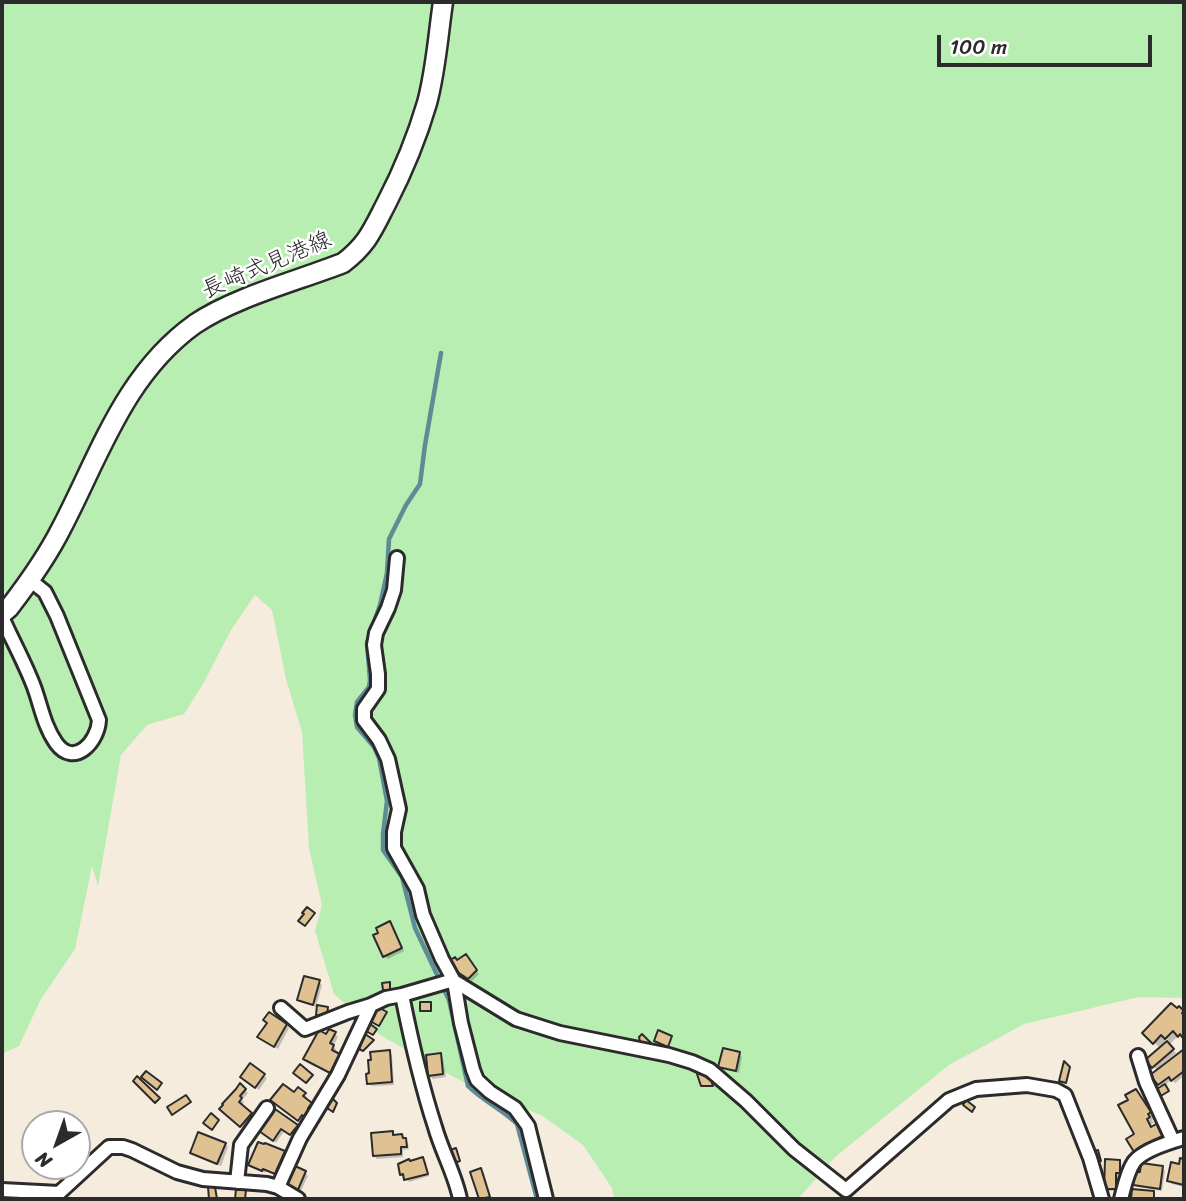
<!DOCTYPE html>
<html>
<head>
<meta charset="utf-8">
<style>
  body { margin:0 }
  #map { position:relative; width:1186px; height:1201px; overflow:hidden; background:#f5ecde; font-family:Sriracha,sans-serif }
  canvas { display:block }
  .frame { position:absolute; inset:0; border:4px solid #2b2b2b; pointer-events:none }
  .north { position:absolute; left:21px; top:1110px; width:70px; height:70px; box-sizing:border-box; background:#fff; border:2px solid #aaa; border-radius:50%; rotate:220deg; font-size:19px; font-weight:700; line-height:28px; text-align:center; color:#2b2b2b }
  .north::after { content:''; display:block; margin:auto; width:24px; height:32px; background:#2b2b2b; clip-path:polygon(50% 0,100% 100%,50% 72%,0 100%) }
  .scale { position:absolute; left:937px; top:35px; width:215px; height:32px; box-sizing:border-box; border:4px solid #2b2b2b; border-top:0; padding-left:9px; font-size:21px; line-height:24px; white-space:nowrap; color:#2b2b2b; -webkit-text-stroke:5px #fff; paint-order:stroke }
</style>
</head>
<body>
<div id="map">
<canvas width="1186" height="1201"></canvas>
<div class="frame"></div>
<div class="north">N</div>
<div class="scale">100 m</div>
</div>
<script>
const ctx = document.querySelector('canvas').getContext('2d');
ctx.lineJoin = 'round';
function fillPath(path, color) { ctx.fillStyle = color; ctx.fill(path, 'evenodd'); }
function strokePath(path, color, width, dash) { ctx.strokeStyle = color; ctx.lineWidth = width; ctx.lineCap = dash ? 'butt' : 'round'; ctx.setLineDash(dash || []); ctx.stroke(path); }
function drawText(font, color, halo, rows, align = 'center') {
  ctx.font = font + ' Sriracha,"Klee One",sans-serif'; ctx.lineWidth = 5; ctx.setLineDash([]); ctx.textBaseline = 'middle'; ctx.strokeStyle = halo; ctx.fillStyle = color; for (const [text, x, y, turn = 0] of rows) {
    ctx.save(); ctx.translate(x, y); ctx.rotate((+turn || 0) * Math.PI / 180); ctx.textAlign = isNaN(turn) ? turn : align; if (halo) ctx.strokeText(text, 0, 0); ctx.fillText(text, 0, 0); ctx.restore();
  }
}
const green = new Path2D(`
  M2,2H1184V998L1139,997L1024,1024L949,1065L835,1157L798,1199H614L612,1188L583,1145L541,1115L495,1098L442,1071L377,1033L334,994L315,931L322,905L309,848L302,732L286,679L272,610L255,595L231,630L203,684L184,714L147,725L121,755L98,886L92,866L75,949L41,999L19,1046L2,1054Z`);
const shadow = new Path2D(`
  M392,927L404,951L388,959L384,956Z
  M469,960L479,974L472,981L458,972V962Z
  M305,978L319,982L322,985L316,1007L302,1002L299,999Z
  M1179,1008L1184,1013V1040L1179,1035L1169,1045L1176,1053L1161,1065L1163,1068L1184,1052V1076L1175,1083L1172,1079L1164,1086L1168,1092L1162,1096L1158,1091L1163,1087L1159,1084L1158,1071L1148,1061L1170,1042L1167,1039L1159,1047L1144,1033Z
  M286,1025L289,1028L278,1049L262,1039Z
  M335,1034L338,1037L333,1046L336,1049L334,1053L342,1058L333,1075L306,1059Z
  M389,1052L392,1055L394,1085L372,1086L368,1083L370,1075Z
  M739,1054L742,1057L739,1073L723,1069L720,1066Z
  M440,1055L443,1058L446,1077L433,1079L430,1076Z
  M251,1066L267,1078L259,1090L245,1080Z
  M240,1085L248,1093L242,1100L244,1102L241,1106L254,1117L244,1128L222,1109Z
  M298,1090L307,1097L305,1100L314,1107L302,1122L287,1110L286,1112L272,1100L294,1095Z
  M1136,1092L1155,1118L1152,1120L1154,1123L1151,1124L1153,1128L1157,1125L1168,1141L1140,1156L1135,1151L1136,1135L1130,1101Z
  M297,1126L300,1129L294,1137L285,1130L276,1143L261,1131Z
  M392,1133L396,1137L402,1136L408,1143L409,1149L403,1150V1157L377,1159L374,1156Z
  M225,1144L228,1147L221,1166L195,1155L192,1152Z
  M284,1153L287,1156L279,1176L266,1171L265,1173L250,1165Z
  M423,1159L426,1162L429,1176L409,1182L402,1174Z
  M1182,1160L1184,1161V1187L1172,1184L1169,1181L1180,1166Z
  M1119,1161L1122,1165V1175H1118V1191H1109L1106,1188Z
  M1162,1168L1165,1171L1162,1191L1138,1187L1135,1184Z
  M481,1170L484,1173L492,1199H481L473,1173Z
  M305,1173L308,1176L300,1193L290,1189Z`);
const stream = new Path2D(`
  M441,353L425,445L420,484L406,505L389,539L387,573L380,605L367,643L370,680L369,687L357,702L355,715L357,727L374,747L379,758L387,801L383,834V850L402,877L415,928L449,1000L468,1086C484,1102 502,1109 517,1124L537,1199`);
const building = new Path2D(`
  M307,907L315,913L305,926L298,921L304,914L302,913Z
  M390,921L402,948L383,957L373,935L378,933L376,928Z
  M466,954L477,970L468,979L453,969L449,961L455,957L457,960Z
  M304,976L320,980L313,1005L297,1000Z
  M390,982V990H383L382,983Z
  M420,1002H431V1011H420Z
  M1171,1003L1177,1008L1179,1006L1184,1011L1182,1013L1184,1016V1035L1182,1037L1180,1034L1178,1037L1173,1031L1165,1039L1161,1035L1153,1044L1142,1033Z
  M317,1005L328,1007L327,1016L316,1015Z
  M378,1007L387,1012L379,1026L370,1021Z
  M269,1012L287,1024L274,1047L257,1037L267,1023L263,1020Z
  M370,1024L377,1029L373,1035L366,1031Z
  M329,1029L336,1032L330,1043L334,1045L332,1050L340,1054L330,1073L303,1059L319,1030L326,1034Z
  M658,1030L672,1036L668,1047L654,1041Z
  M365,1034L374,1040L363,1051L359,1049Z
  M642,1034L651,1043L650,1045L640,1042L639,1037Z
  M1167,1041L1174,1049L1152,1068L1145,1060Z
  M723,1048L740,1052L736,1071L718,1067Z
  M1184,1049V1071L1171,1081L1169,1077L1158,1085L1150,1075Z
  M390,1050L392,1082L367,1084L366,1074L369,1073L368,1060H371L370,1052Z
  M441,1053L443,1074L428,1076L426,1055Z
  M1064,1061L1070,1067L1066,1083L1059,1081Z
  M250,1063L265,1074L255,1088L240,1077Z
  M300,1064L313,1075L306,1083L293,1073Z
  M146,1071L162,1083L157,1090L141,1077Z
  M697,1074H702L711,1080L713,1086H701Z
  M137,1076L160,1098L155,1103L133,1081Z
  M240,1083L246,1089L240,1096L242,1098L239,1102L252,1113L240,1127L219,1109L223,1105L222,1104L236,1089Z
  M283,1084L294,1092L298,1087L306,1093L303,1096L312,1103L308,1108L310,1110L304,1117L302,1115L298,1121L270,1100Z
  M1165,1084L1169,1091L1159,1097L1155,1090Z
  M1136,1089L1151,1112L1148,1114L1150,1117L1147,1119L1151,1127L1158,1123L1164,1135L1134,1152L1126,1139L1134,1134L1118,1105L1128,1100L1125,1095Z
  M186,1095L191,1102L172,1115L167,1107Z
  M331,1097L337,1103L333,1112L324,1106Z
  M966,1100L975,1107L972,1112L963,1105Z
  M275,1109L298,1125L290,1135L281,1129L273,1141L259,1131Z
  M211,1113L219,1120L212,1130L203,1123Z
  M393,1131V1135L402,1134L403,1138H406L407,1147H401V1154L373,1156L371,1133Z
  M198,1132L226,1143L217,1164L190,1153Z
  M258,1142L264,1144L265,1143L285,1151L275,1174L263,1169L262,1171L248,1165Z
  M456,1148L460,1161L454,1163L450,1150Z
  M1098,1150L1101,1161L1097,1162L1094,1151Z
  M423,1157L428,1174L404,1180L403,1174L400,1175L398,1164L409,1159L410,1161Z
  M1180,1158L1184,1159V1185L1167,1181L1171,1162L1179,1164Z
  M1105,1159L1120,1160V1173H1116V1189H1104Z
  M1141,1163L1163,1166L1160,1189L1133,1185L1135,1172H1140Z
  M295,1166L306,1171L297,1192L285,1186Z
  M481,1168L490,1197L479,1199L470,1172Z
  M208,1187H215L217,1199H209Z
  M236,1189L246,1190L245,1199H252H235Z
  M1132,1189L1154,1191V1199H1131Z`);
const minor = new Path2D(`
  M397,558L394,590L388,608L376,633L374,645L378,674V689L364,709V720L379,740L388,759L399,809L394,832V848L417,889L423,915L442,959L454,981L461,1023L473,1070L477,1080L490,1092L515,1108L528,1126L546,1199
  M2,617C12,640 25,663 34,687C41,706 44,726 56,743C74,768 98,742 99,720L57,616L45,592L30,580
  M402,995C411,1040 421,1084 435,1127C442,1152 455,1174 460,1199
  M281,1008L305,1029L348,1012L371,1005
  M1138,1056L1146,1082L1173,1141
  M237,1182L241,1145L267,1108
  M278,1187L300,1138L338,1075L371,1005L386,998L402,995L450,981H454L516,1019L560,1033L669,1055L692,1062L710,1070L746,1101L794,1149L846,1190L949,1100L976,1089L1027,1085L1056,1090L1065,1095L1090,1158L1102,1199
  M2,1190L59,1193L109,1147H123L132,1150L177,1172L203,1179L267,1184L278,1187L298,1199
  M1121,1199C1124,1188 1127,1172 1134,1162C1143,1150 1170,1142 1184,1138`);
const secondary = new Path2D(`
  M2,614L9,608C29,582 47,557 62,527C100,454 125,374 195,324C235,297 297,281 343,263C368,244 373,229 387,202C403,171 417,137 427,103C436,70 438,36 443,2`);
const streetNames = [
  ["長崎式見港線",267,266,-23]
];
fillPath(green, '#b8eeb1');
fillPath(shadow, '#0003');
strokePath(stream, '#5e8c96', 4.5);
fillPath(building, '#dfc192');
strokePath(building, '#2b2b2b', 2);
strokePath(minor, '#2b2b2b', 18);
strokePath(secondary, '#2b2b2b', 23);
strokePath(minor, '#fff', 12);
strokePath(secondary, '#fff', 18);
drawText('23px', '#2b2b2b', '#fff', streetNames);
</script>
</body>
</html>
